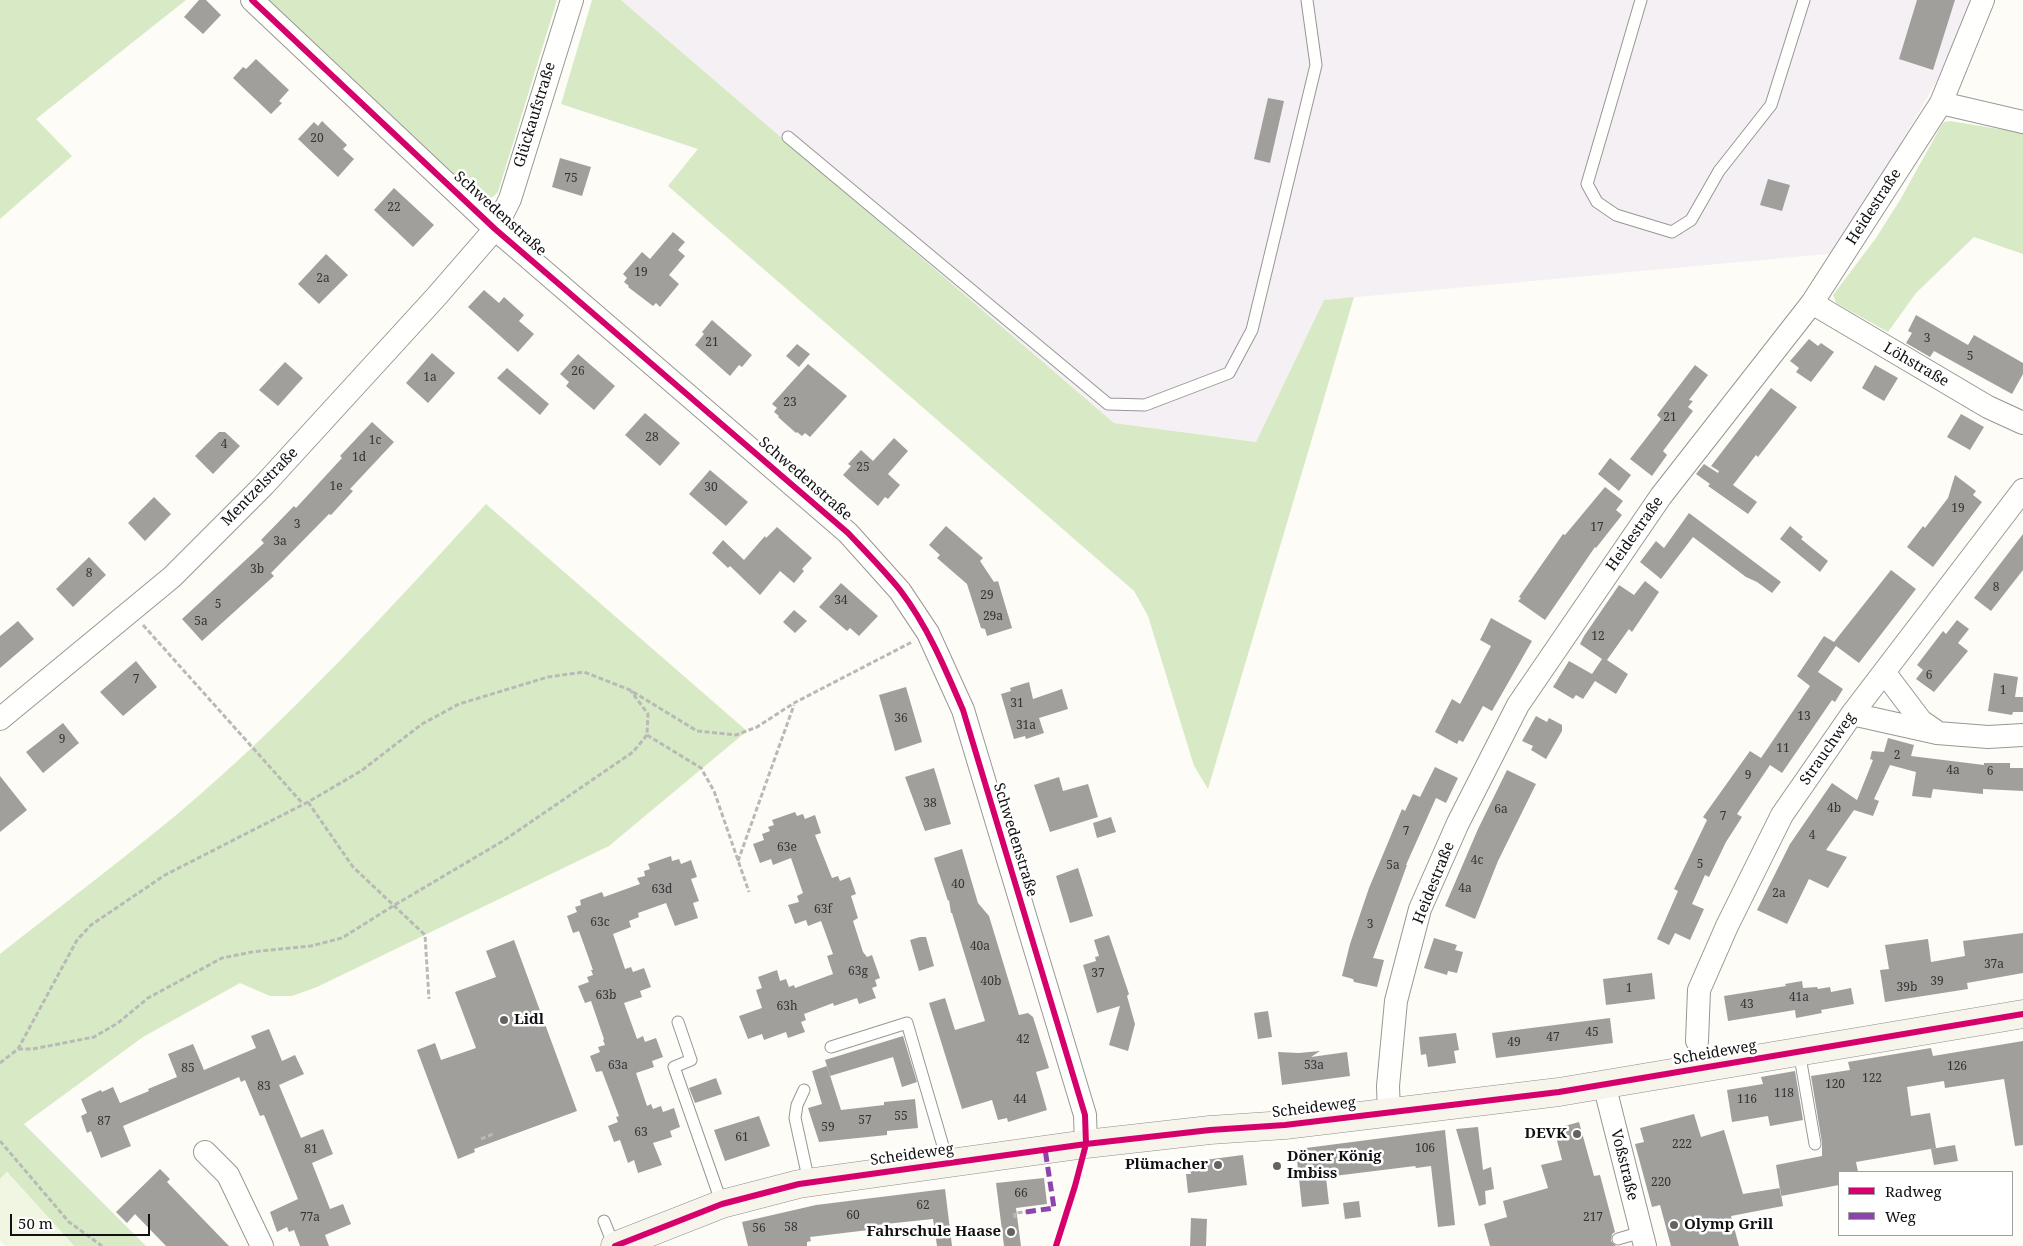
<!DOCTYPE html>
<html>
<head>
<meta charset="utf-8">
<style>
  body { margin:0 }
  #map { position:relative; width:2023px; height:1246px; overflow:hidden; background:#fdfcf7; font-family:"Noto Serif",serif }
  canvas { display:block }
  .legend { position:absolute; left:1838px; top:1171px; width:175px; height:65px; box-sizing:border-box; background:#fff; border:1px solid #a0a0a0; margin:0; padding:6px 9px; list-style:none; font-size:15px; color:#111 }
  .legend li { display:flex; align-items:center; gap:10px; height:25px }
  .legend b { width:25px; border:1px solid #a0a0a0 }
  .scale { position:absolute; left:10px; top:1214px; width:140px; height:22px; box-sizing:border-box; border:2px solid #111; border-top:0; padding-left:6px; font-size:15px; line-height:18px; white-space:nowrap; color:#111; -webkit-text-stroke:4px #fff; paint-order:stroke }
</style>
</head>
<body>
<div id="map">
<canvas width="2023" height="1246"></canvas>
<ul class="legend">
<li><b style="height:6px;background:#d6006c"></b>Radweg</li>
<li><b style="height:6px;background:#8e44ad"></b>Weg</li>
</ul>
<div class="scale">50 m</div>
</div>
<script>
const ctx = document.querySelector('canvas').getContext('2d');
ctx.lineJoin = 'round';
function fillPath(path, color) { ctx.fillStyle = color; ctx.fill(path, 'evenodd'); }
function strokePath(path, color, width, dash) { ctx.strokeStyle = color; ctx.lineWidth = width; ctx.lineCap = dash ? 'butt' : 'round'; ctx.setLineDash(dash || []); ctx.stroke(path); }
function drawText(font, color, halo, rows, align = 'center') {
  ctx.font = font + ' "Noto Serif",serif'; ctx.lineWidth = 5; ctx.setLineDash([]); ctx.textBaseline = 'middle'; ctx.strokeStyle = halo; ctx.fillStyle = color; for (const [text, x, y, turn = 0] of rows) {
    ctx.save(); ctx.translate(x, y); ctx.rotate((+turn || 0) * Math.PI / 180); ctx.textAlign = isNaN(turn) ? turn : align; if (halo) ctx.strokeText(text, 0, 0); ctx.fillText(text, 0, 0); ctx.restore();
  }
}
const industrial = new Path2D(`
  M621,0H1972L1939,77L1838,253L1324,300L1256,442L1114,423Z`);
const forest = new Path2D(`
  M0,0H186L36,119L72,156L0,219Z
  M266,0H557L498,192C490,201 484,201 473,196Z
  M592,0H621L1114,423L1256,442L1324,300L1354,297L1208,789L1194,766L1148,616L1134,591L668,186L698,149L561,104Z
  M1950,121L2023,133V254L1974,237L1916,293L1888,332L1836,303L1833,295L1876,238L1900,200L1941,126L1944,122Z
  M486,504L747,731L609,846L317,987L292,996H270L240,983L143,1037L24,1124L146,1246H74L7,1172L0,1179V954C58,908 118,863 175,816C287,722 388,611 486,504Z`);
const pitch = new Path2D(`
  M7,1172L74,1246H5L0,1241V1179Z`);
const building = new Path2D(`
  M199,0H206L221,15L203,34L184,17Z
  M1917,0H1955L1933,70L1899,59Z
  M256,59L289,90L279,101L282,103L271,114L233,78L243,67L246,69Z
  M1268,98L1284,101L1270,163L1254,159Z
  M322,121L347,145L343,149L354,159L338,177L298,139L314,122L318,126Z
  M560,158L591,167L582,196L552,187Z
  M1768,179L1790,185L1782,211L1760,205Z
  M394,188L434,225L413,247L374,210Z
  M673,232L685,242L678,250L685,256L669,275L679,284L660,307L656,303L653,306L628,287L629,286L624,282L627,278L623,274L642,252L650,259Z
  M326,254L348,275L319,304L298,284Z
  M484,290L499,303L504,297L524,315L519,321L534,334L518,352L468,307Z
  M1916,315L1968,345L1974,335L2023,363V374L2012,394L1934,351L1930,357L1906,343L1912,333L1908,331Z
  M712,320L752,355L742,367L739,365L730,376L695,345L704,334L702,332Z
  M1809,339L1818,346L1821,343L1834,352L1811,382L1796,372L1799,368L1790,361Z
  M797,344L810,354L799,367L786,356Z
  M432,353L455,373L428,403L406,383Z
  M578,354L615,386L594,410L566,386L569,382L560,374Z
  M285,362L303,378L278,406L259,390Z
  M808,364L847,396L810,437L805,433L802,436L797,432L796,433L778,417L779,416L774,412L777,408L772,404Z
  M1695,365L1708,375L1689,400L1693,401L1688,407L1693,411L1663,451L1667,455L1652,476L1630,459L1661,419L1657,415Z
  M1875,365L1898,378L1884,401L1862,388Z
  M507,368L549,404L540,415L497,378Z
  M1771,388L1797,407L1758,457L1756,455L1733,485L1757,502L1748,514L1708,486L1710,484L1696,474L1704,464L1718,473L1719,471L1711,466Z
  M645,413L680,443L660,466L625,435Z
  M1961,414L1984,427L1970,450L1947,437Z
  M372,422L394,442L350,489L353,491L331,515L329,514L271,573L274,576L202,641L182,619L264,543L261,540L294,506L296,508L342,458L340,456Z
  M219,432H225L240,446L213,474L195,456Z
  M894,438L908,451L888,474L900,485L888,499L885,497L878,506L843,475L851,466L848,464L861,450L873,461Z
  M1610,458L1631,475L1619,491L1598,474Z
  M710,470L748,502L726,526L689,494Z
  M1955,475L1976,491L1973,495L1982,502L1933,567L1907,547L1923,526L1925,528L1948,498Z
  M1605,487L1623,501L1616,510L1622,515L1596,548L1595,547L1545,620L1518,601L1521,598L1519,597L1563,534L1565,535Z
  M154,497L171,514L145,541L128,523Z
  M1689,513L1781,582L1772,593L1757,582L1746,577L1693,537L1661,579L1640,562L1656,541L1664,548Z
  M946,526L983,558L980,561L994,582L998,581L1012,628L987,636L985,629L981,628L967,584L937,558L940,555L929,545Z
  M1790,526L1803,537L1801,539L1828,561L1820,572L1780,539Z
  M777,527L812,558L802,569L804,571L794,583L780,571L760,595L730,566L728,568L712,553L723,540L744,560L765,536L766,538Z
  M2023,534V570L1991,611L1974,598Z
  M89,557L106,575L73,607L56,589Z
  M1891,570L1916,589L1859,663L1836,646L1818,672L1843,689L1835,702L1832,700L1782,773L1770,765L1737,814L1742,817L1726,842L1709,877L1705,875L1692,904L1704,909L1690,940L1675,933L1669,945L1657,939L1678,891L1674,889L1707,820L1703,817L1750,751L1761,758L1810,686L1797,676L1824,636L1834,642Z
  M1645,581L1659,592L1632,632L1629,629L1607,660L1628,674L1616,694L1595,681L1583,699L1576,695L1573,699L1553,687L1569,661L1592,674L1602,659L1580,644L1584,636L1619,585L1634,595Z
  M841,583L878,616L859,636L850,628L847,631L819,607Z
  M794,610L807,621L795,633L783,622Z
  M1491,618L1532,641L1492,711L1483,706L1463,742L1459,740L1457,744L1435,732L1452,699L1460,704L1491,646L1480,640Z
  M1957,620L1969,629L1958,643L1968,651L1934,692L1916,679L1923,670L1917,665L1943,631L1946,634Z
  M18,621L34,639L0,668V636Z
  M136,661L157,687L123,716L100,692Z
  M1994,673L2018,677L2015,697H2023V712H2013L2012,715L1988,711Z
  M1029,682L1033,699L1062,689L1068,709L1039,718L1044,733L1026,739L1025,736L1014,739L1001,694L1011,691L1010,688Z
  M906,687L922,742L895,751L879,695Z
  M1536,716L1547,722L1549,718L1562,725V731L1546,759L1531,750L1533,746L1522,741Z
  M63,723L79,743L43,773L26,752Z
  M1888,738L1914,745L1911,756L1984,765V763H2010V768H2023V791L1983,789V794L1933,789L1931,798L1912,796L1916,772L1890,765L1874,799L1879,801L1873,816L1854,810L1826,850L1847,857L1828,888L1809,879L1787,924L1757,910L1790,844L1832,783L1857,800L1873,760L1870,759L1872,751L1884,752Z
  M1435,767L1458,778L1446,803L1436,798L1406,865H1407L1373,958L1384,960L1377,987L1354,982L1353,979L1342,976L1350,944L1369,888L1402,809L1405,811L1413,794L1420,797Z
  M934,768L951,824L925,831L905,777Z
  M1507,770L1536,784L1498,861L1475,919L1445,906L1478,829Z
  M0,776L27,810L0,832Z
  M1059,777L1063,791L1088,784L1098,817L1050,832L1034,785Z
  M795,812L797,816L803,814L805,819L815,815L821,833L815,835L832,878L838,876L840,881L850,877L856,894L851,896L858,918L853,921L863,952L867,957L872,955L880,978L875,980L877,986L872,988L876,998L859,1004L857,998L834,1006L833,1003L804,1014L806,1020L801,1022L805,1032L788,1038L786,1032L764,1040L762,1034L748,1039L739,1016L762,1008L756,990L762,988L758,977L777,970L780,981L786,979L789,987L794,985L795,988L833,974L827,956L833,954L821,921L808,926L806,920L795,924L788,905L799,902L797,896L803,893L791,858L773,865L771,859L760,863L753,844L764,840L762,834L770,831L768,827L774,825L772,820Z
  M1111,817L1116,832L1097,838L1093,823Z
  M962,849L978,903L989,916L1019,1015L1028,1013L1033,1017L1049,1068L1036,1072L1047,1110L1008,1122L1007,1118L998,1120L992,1100L962,1109L929,1003L945,998L955,1030L985,1021L952,913H951L949,900L948,901L934,858Z
  M671,856L672,861L679,859L681,864L691,860L697,877L691,879L699,901L693,903L698,918L675,926L666,903L638,913L639,917L629,921L631,927L613,934L625,969L631,967L633,972L644,968L651,987L640,991L642,997L624,1003L637,1039L643,1036L645,1042L656,1038L663,1057L652,1061L654,1067L636,1073L647,1106L651,1104L653,1109L661,1106L663,1112L674,1108L680,1127L670,1131L672,1137L653,1143L662,1165L638,1173L634,1160L628,1163L620,1140L614,1142L608,1126L618,1122L616,1117L619,1116L602,1071L596,1072L590,1056L600,1052L598,1047L605,1045L603,1040L604,1039L591,1001L585,1003L578,986L589,982L587,977L593,975L591,970H593L579,931L573,933L567,916L577,912L575,907L581,905L580,900L602,892L604,897L640,884L637,878L645,876L644,871L650,869L648,864Z
  M1078,868L1093,916L1070,923L1056,876Z
  M2023,933V973L1967,983L1968,989L1885,1002L1880,970L1889,969L1885,945L1928,939L1931,962L1965,956L1963,941Z
  M1109,935L1129,994L1127,996L1135,1024L1128,1051L1109,1045L1120,1006L1097,1013L1083,965L1096,961L1095,957L1099,956L1094,940Z
  M920,937H926L934,966L919,971L910,940Z
  M1434,938L1457,945L1455,950L1463,952L1457,973L1448,971L1447,975L1424,968Z
  M514,940L577,1111L474,1149L475,1152L458,1159L417,1050L435,1043L441,1060L476,1048L455,992L496,977L486,951Z
  M1652,973L1655,999L1606,1005L1603,979Z
  M1802,981L1803,988L1817,987L1818,989L1830,987L1831,992L1851,988L1854,1004L1821,1010L1822,1013L1796,1018L1795,1010L1728,1021L1724,996L1786,986L1785,984Z
  M1268,1011L1272,1037L1258,1039L1254,1013Z
  M1610,1018L1613,1043L1496,1058L1492,1033Z
  M269,1029L282,1061L295,1055L304,1074L279,1085L301,1138L323,1129L333,1154L312,1163L330,1209L343,1204L351,1224L325,1235L329,1246H300L294,1230L289,1232L287,1227L277,1232L270,1212L298,1199L264,1115L260,1116L245,1080L241,1082L239,1077L123,1126L131,1146L101,1158L91,1131L87,1133L81,1116L87,1113L81,1099L101,1090L102,1092L113,1087L120,1103L149,1091L148,1089L177,1077L168,1054L193,1044L204,1070L256,1048L251,1036Z
  M1456,1033L1459,1050L1454,1051L1456,1063L1428,1067L1426,1054L1421,1055L1419,1037Z
  M903,1036L917,1082L902,1087L893,1057L830,1076L825,1060Z
  M2023,1041V1145L2015,1146L2004,1079L1945,1088L1944,1081L1907,1087L1911,1116L1930,1113L1936,1148L1856,1162L1858,1172H1839V1185L1781,1196L1776,1165L1822,1156V1143L1811,1076L1850,1070L1848,1062L1931,1048L1933,1056Z
  M1320,1051L1311,1057L1347,1052L1350,1076L1282,1085L1278,1052L1299,1053Z
  M827,1066L841,1110L884,1105V1102L915,1099L918,1128L887,1131V1135L819,1142L808,1108L822,1104L812,1071Z
  M1795,1071L1803,1120L1770,1126L1768,1116L1732,1122L1727,1090L1763,1084L1761,1077Z
  M716,1078L722,1094L695,1103L689,1088Z
  M1694,1114L1701,1137L1724,1130L1743,1194L1780,1188L1783,1206L1731,1216L1739,1246H1671L1660,1205L1652,1207L1635,1144L1644,1142L1640,1128Z
  M759,1116L770,1146L725,1161L714,1130Z
  M1579,1122L1594,1176L1600,1175L1615,1232L1612,1234L1611,1241L1616,1246H1490L1484,1224L1507,1217L1503,1201L1548,1188L1541,1165L1562,1160L1554,1129Z
  M1478,1127L1483,1170L1491,1167L1494,1189L1485,1191L1486,1204L1479,1206L1456,1129Z
  M1445,1130L1455,1225L1438,1227L1431,1166L1416,1168L1415,1166L1326,1177L1329,1204L1302,1207L1297,1160H1299L1298,1149Z
  M1955,1145L1958,1161L1934,1165L1931,1149Z
  M1243,1155L1247,1185L1188,1193L1186,1174H1191L1189,1162Z
  M160,1169L170,1179L167,1182L229,1246H166L135,1214L127,1223L116,1212Z
  M1044,1178L1047,1204L1016,1208L1021,1246H1004L996,1183Z
  M945,1189L952,1246H937L933,1219L876,1225L877,1229L810,1237L811,1241L807,1242V1246H748L742,1222L816,1205Z
  M1359,1201L1361,1217L1345,1219L1343,1203Z
  M1191,1218L1207,1219L1206,1246H1190Z`);
const path = new Path2D(`
  M143,625L303,804
  M647,735L701,768L714,791L749,892
  M308,802L353,867L425,935L429,999
  M738,861L794,705
  M18,1049H33L94,1037L118,1023L148,998L222,958L252,952L311,946L342,938L393,906L503,841L633,752L647,735L648,714L631,691
  M0,1063L18,1049L77,940L91,925L165,875L308,802L361,771L422,724L459,704L548,677L584,672L630,690L697,731L736,735L757,727L794,703L912,642
  M481,1139L493,1134
  M0,1141L69,1222L102,1246
  M1015,1218V1213L1026,1212`);
const lane = new Path2D(`
  M1641,0L1587,184L1597,202L1616,215L1672,232L1691,220L1719,171L1771,105L1804,0
  M788,137L1108,404L1145,405L1229,373L1252,330L1316,65L1307,0
  M678,1022L691,1060L674,1067L722,1204
  M831,1047L907,1023L948,1163
  M1799,1051L1815,1144
  M804,1090L797,1105L795,1118L809,1182
  M604,1221L614,1246
  M1618,1239L1642,1232`);
const street = new Path2D(`
  M252,0L495,229L848,533L900,591L928,633L963,710L1085,1115L1086,1144
  M1941,103L2023,122
  M1812,303L1988,407L2023,423
  M1884,672L1921,721L1937,732
  M1852,714L1937,733L1988,737L2023,735
  M0,719L172,577L264,485L436,297L495,229L510,199L572,0
  M1697,1041L1699,990L1727,926L1782,815L1852,714L2023,490
  M1604,1084L1645,1246
  M1389,1112L1388,1086L1396,1001L1420,909L1458,823L1518,705L1661,496L1812,303L1941,103L1983,0
  M205,1152L228,1175L262,1246`);
const secondary = new Path2D(`
  M615,1246L722,1204L799,1184L1086,1144L1210,1130L1285,1125L1559,1092L2023,1014`);
const quiet = new Path2D(`
  M1026,1212L1054,1208L1045,1149`);
const cycleway = new Path2D(`
  M252,0L495,229L848,533C866,552 884,570 900,590C928,627 945,668 963,710L1085,1115L1086,1144L1075,1186L1056,1246
  M615,1246L722,1204L799,1184L1086,1144L1210,1130L1285,1125L1559,1092L2023,1014`);
const markers = [
  [504,1020,5,"#646362"],
  [1577,1134,5,"#646362"],
  [1218,1165,5,"#646362"],
  [1277,1166,5,"#646362"],
  [1674,1225,5,"#646362"],
  [1011,1232,5,"#646362"]
];
const numberNames = [
  ["20",317,139],
  ["75",571,179],
  ["22",394,208],
  ["19",641,273],
  ["2a",323,279],
  ["3",1927,339],
  ["21",712,343],
  ["5",1970,357],
  ["26",578,372],
  ["1a",430,378],
  ["23",790,403],
  ["21",1670,418],
  ["28",652,438],
  ["1c",375,441],
  ["4",224,445],
  ["1d",359,458],
  ["25",863,468],
  ["1e",336,487],
  ["30",711,488],
  ["19",1958,509],
  ["3",297,525],
  ["17",1597,528],
  ["3a",280,542],
  ["3b",257,570],
  ["8",89,574],
  ["8",1996,588],
  ["29",987,596],
  ["34",841,601],
  ["5",218,605],
  ["29a",993,617],
  ["5a",201,622],
  ["12",1598,637],
  ["6",1929,676],
  ["7",136,680],
  ["1",2003,691],
  ["31",1017,704],
  ["13",1804,717],
  ["36",901,719],
  ["31a",1026,726],
  ["9",62,740],
  ["11",1783,749],
  ["2",1897,756],
  ["4a",1953,771],
  ["6",1990,772],
  ["9",1748,776],
  ["38",930,804],
  ["4b",1834,809],
  ["6a",1501,810],
  ["7",1723,817],
  ["7",1406,832],
  ["4",1812,836],
  ["63e",787,848],
  ["4c",1477,861],
  ["5",1700,865],
  ["5a",1393,866],
  ["40",958,885],
  ["4a",1465,889],
  ["63d",662,890],
  ["2a",1779,894],
  ["63f",823,910],
  ["63c",600,923],
  ["3",1370,925],
  ["40a",980,947],
  ["37a",1994,965],
  ["63g",858,972],
  ["37",1098,974],
  ["40b",991,982],
  ["39",1937,982],
  ["39b",1907,988],
  ["1",1629,989],
  ["63b",606,996],
  ["41a",1799,998],
  ["43",1747,1005],
  ["63h",787,1007],
  ["45",1592,1033],
  ["47",1553,1038],
  ["42",1023,1040],
  ["49",1514,1043],
  ["63a",618,1066],
  ["53a",1314,1066],
  ["126",1957,1067],
  ["85",188,1069],
  ["122",1872,1079],
  ["120",1835,1085],
  ["83",264,1087],
  ["118",1784,1094],
  ["44",1020,1100],
  ["116",1747,1100],
  ["55",901,1117],
  ["57",865,1121],
  ["87",104,1122],
  ["59",828,1128],
  ["63",641,1133],
  ["61",742,1138],
  ["222",1682,1145],
  ["106",1425,1149],
  ["81",311,1150],
  ["220",1661,1183],
  ["66",1021,1194],
  ["62",923,1206],
  ["60",853,1216],
  ["77a",310,1218],
  ["217",1593,1218],
  ["58",791,1228],
  ["56",759,1229]
];
const streetNames = [
  ["Glückaufstraße",535,115,-73],
  ["Heidestraße",1874,207,-57],
  ["Schwedenstraße",500,214,42],
  ["Löhstraße",1916,365,30],
  ["Schwedenstraße",805,479,41],
  ["Mentzelstraße",260,487,-46],
  ["Heidestraße",1635,534,-55],
  ["Strauchweg",1828,749,-55],
  ["Schwedenstraße",1015,840,73],
  ["Heidestraße",1434,883,-68],
  ["Scheideweg",1715,1053,-10],
  ["Scheideweg",1314,1108,-7],
  ["Scheideweg",912,1155,-8],
  ["Voßstraße",1624,1165,76]
];
const poiNames = [
  ["Lidl",514,1020],
  ["DEVK",1567,1134,"right"],
  ["Döner König",1287,1157],
  ["Imbiss",1287,1174],
  ["Plümacher",1208,1165,"right"],
  ["Olymp Grill",1684,1225],
  ["Fahrschule Haase",1001,1232,"right"]
];
fillPath(industrial, '#f5f0f3');
fillPath(forest, '#d8eac5');
fillPath(pitch, '#f0f6e1');
fillPath(building, '#a19f9c');
strokePath(lane, '#979795', 13);
strokePath(street, '#979795', 24);
strokePath(secondary, '#8e8d8b', 29);
strokePath(path, '#b9b9b8', 3, [5, 2.5]);
strokePath(lane, '#fffffe', 11);
strokePath(street, '#fffffe', 22);
strokePath(secondary, '#f6f4eb', 28);
strokePath(quiet, '#8e44ad', 5, [10, 5]);
strokePath(cycleway, '#d6006c', 6);
for (const [x, y, r, color] of markers) { const dot = new Path2D(); dot.arc(x, y, r, 0, 2 * Math.PI); ctx.fillStyle = color; ctx.fill(dot); strokePath(dot, '#fff', 2); }
drawText('12px', '#353434', null, numberNames);
drawText('15px', '#111', '#fff', streetNames);
drawText('bold 15px', '#111', '#fff', poiNames, 'left');
</script>
</body>
</html>
